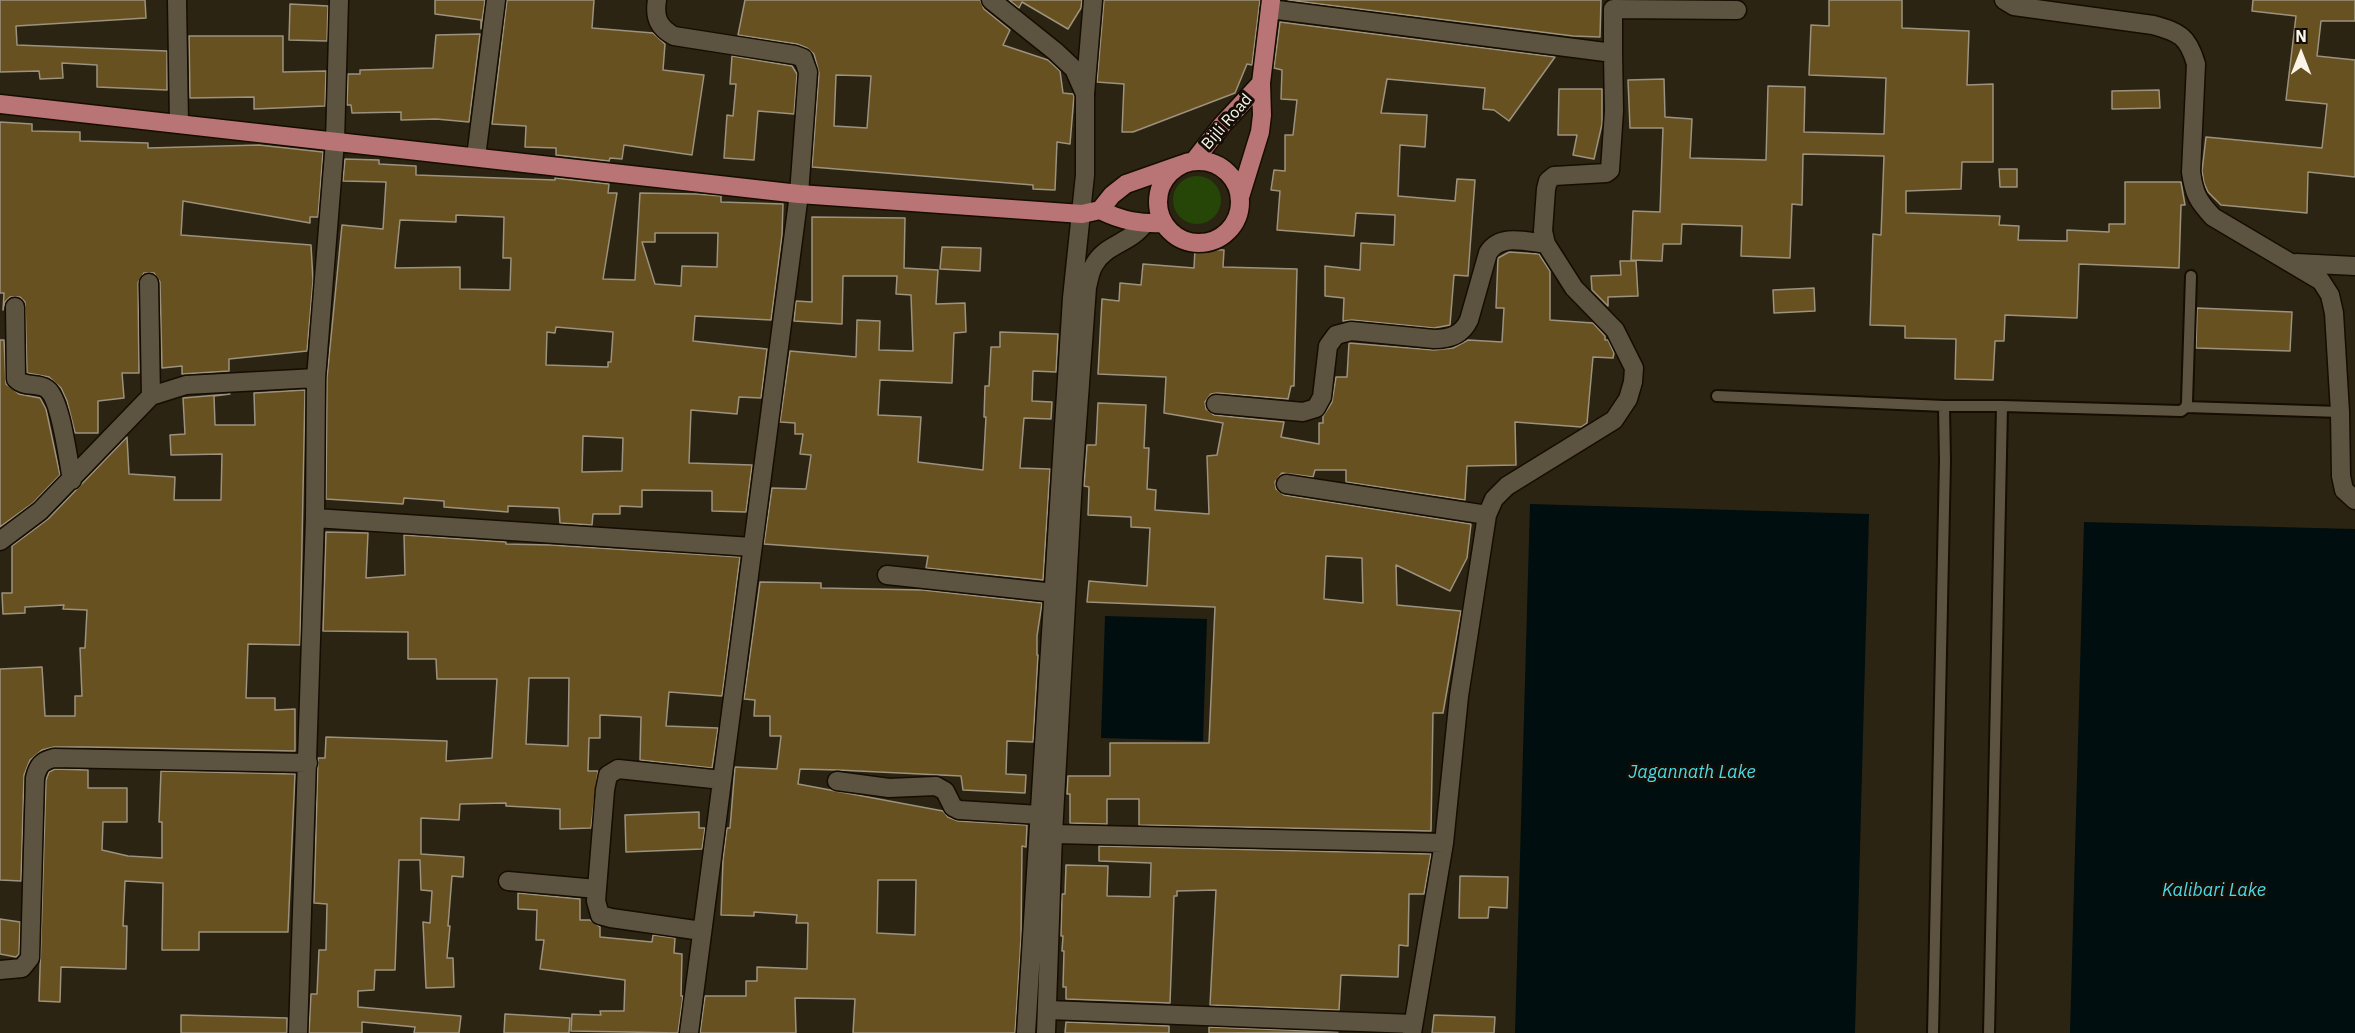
<!DOCTYPE html>
<html>
<head>
<meta charset="utf-8">
<style>
  body { margin:0 }
  #map { position:relative; width:2355px; height:1033px; overflow:hidden; background:#2c2413; font-family:"IBM Plex Sans",sans-serif }
  canvas { display:block }
  .north { position:absolute; left:2271px; top:24px; width:60px; height:60px; -webkit-text-stroke:4px #120e07; paint-order:stroke; rotate:0deg; font-size:16px; font-weight:700; line-height:24px; text-align:center; color:#faf4e9 }
  .north::after { content:''; display:block; margin:auto; width:21px; height:27px; background:#faf4e9; clip-path:polygon(50% 0,100% 100%,50% 72%,0 100%) }
</style>
</head>
<body>
<div id="map">
<canvas width="2355" height="1033"></canvas>
<div class="north">N</div>
</div>
<script>
const ctx = document.querySelector('canvas').getContext('2d');
ctx.lineJoin = 'round';
function fillPath(path, color) { ctx.fillStyle = color; ctx.fill(path, 'evenodd'); }
function strokePath(path, color, width, dash) { ctx.strokeStyle = color; ctx.lineWidth = width; ctx.lineCap = dash ? 'butt' : 'round'; ctx.setLineDash(dash || []); ctx.stroke(path); }
function drawText(font, color, halo, rows, align = 'center') {
  ctx.font = font + ' "IBM Plex Sans",sans-serif'; ctx.lineWidth = 6; ctx.setLineDash([]); ctx.textBaseline = 'middle'; ctx.strokeStyle = halo; ctx.fillStyle = color; for (const [text, x, y, turn = 0] of rows) {
    ctx.save(); ctx.translate(x, y); ctx.rotate((+turn || 0) * Math.PI / 180); ctx.textAlign = isNaN(turn) ? turn : align; if (halo) ctx.strokeText(text, 0, 0); ctx.fillText(text, 0, 0); ctx.restore();
  }
}
const green = new Path2D(`
  M1173 200a24 24 0 1 1 48 0a24 24 0 1 1-48 0Z`);
const water = new Path2D(`
  M1530,504L1869,514L1855,1033H1515Z
  M2084,522L2355,529V1033H2070Z
  M1105,616L1207,619L1203,741L1101,738Z`);
const building = new Path2D(`
  M0,0H145L146,18L16,26L17,45L167,51V90L97,87V65L62,63L63,78L40,79L39,71L0,72Z
  M435,0H485L481,29V20L435,14Z
  M507,0H594L592,28L653,33L665,44L663,70L704,75L692,155L624,145L622,159L610,158L609,161L556,155V148L525,147L526,126L492,124Z
  M745,0H980L984,9L1010,30L1003,45L1048,60L1060,71L1063,93L1073,94L1074,96L1070,144L1057,142L1055,190L1033,189V185L812,167L819,73L814,54L807,48L797,44L738,35ZM836,75L871,76L867,128L834,126Z
  M1009,0H1082L1081,8L1068,29L1022,2L1019,8Z
  M1104,0H1260L1252,65L1247,64L1235,93L1133,132H1122L1124,84L1097,82Z
  M1288,0H1601L1600,37L1573,36Z
  M1829,0H1902V28L1969,31L1967,85L1993,84V162H1962L1961,189L1906,191V213L2000,216L1999,225L2019,226L2018,240L2067,241V230L2109,232V224H2125V182H2181L2185,205H2181L2179,268L2079,264L2077,318L2005,315L2004,341H1995L1993,380L1955,379L1956,339L1905,338V326L1870,325L1873,234L1881,235L1884,156L1803,154L1802,205L1792,204L1790,258L1741,256L1742,226L1682,224L1681,244H1663L1662,261L1631,260L1633,211L1660,212L1663,128H1630L1628,80L1664,79L1665,117L1692,119L1690,158L1766,160L1768,86L1805,87L1804,132L1884,134L1886,78L1809,75L1811,25L1829,26Z
  M2253,0H2355V21H2321L2317,56L2355,60V177L2308,172L2307,213L2221,205L2208,192L2204,183L2202,171L2206,137L2322,148L2327,104L2286,100L2296,16L2252,11Z
  M290,4L328,6L327,41L289,40Z
  M1280,22L1555,57L1509,121L1494,110L1483,109L1485,88L1387,79L1381,113L1427,115L1425,147L1400,145L1398,196L1455,201L1457,179L1475,180L1468,276L1454,275L1450,325L1434,328L1352,320L1343,321L1344,298L1325,296V266L1360,270L1361,243L1394,245L1395,215L1356,213L1354,236L1277,230L1280,191L1271,190L1274,170L1285,171V135H1293L1297,100L1281,99L1282,70L1274,68Z
  M480,34L469,122L436,119L401,120V112L352,113L351,105H347L348,74H360V70L433,68L436,35Z
  M189,36H283V72L326,71L325,106L254,109V97L190,98Z
  M732,56L792,66L797,74L794,114L758,111L754,160L724,158L727,115L733,116L736,84H730Z
  M1559,89H1602V124L1594,159L1573,155L1577,135H1558Z
  M2159,90L2160,108L2112,109V91Z
  M0,122L32,124V131L80,132V141L148,143V148L259,145L323,152L318,217H310V223L183,201L181,235L311,245L313,281L307,351L229,359V371L182,374V366L162,368L160,282L154,273H144L138,283L139,373H122L124,398L98,401V433H75L67,401L61,388L49,377L27,373L25,302L20,297H10L5,302L3,310L4,293H0Z
  M345,159L379,160V164L416,166V175L555,180V178L609,184L608,193H617L603,279L635,280L640,193L696,194L721,196V202L783,204L782,235L771,320L695,316L693,341L767,349L761,398L739,397L737,414L691,410L689,463L752,465L746,512L712,511V491L642,490V507L620,506V514H593L592,525L560,523L559,508L508,506V512L444,507V501L404,498L403,504L326,499L327,378L342,225L383,229L386,182L343,181ZM456,215L504,217L503,258H511L510,290L460,289V267L395,268L400,220L456,222ZM655,233H718L717,267L682,266L681,286L655,284L642,242H655ZM556,327L613,332L611,362H608V367L546,365L547,332L555,333ZM583,436L623,438L622,471L582,472Z
  M1999,169H2017V187H2000Z
  M812,217L905,218L904,268L938,270L936,304L965,303L966,332L954,333L952,383L880,380L878,415L921,417L918,462L983,470L986,417H984L985,386H989L991,347H1000V332L1058,334L1056,372L1033,371L1032,401L1052,402L1051,419L1024,418L1020,468L1050,469L1043,580L926,568L928,556L764,544L772,488L806,489L811,455L800,454L803,434H795V423L780,422L790,351L856,357L857,320L880,321L879,350L913,351L911,295L896,294L897,276H843L842,324L794,321L796,301L812,302Z
  M942,247L981,248L980,271L940,269Z
  M1195,249L1224,250L1223,267L1297,269L1294,386H1291L1288,399L1217,393L1211,394L1205,402L1206,409L1214,415L1284,422L1281,437L1319,444V423H1323V416L1332,402L1336,377H1347L1349,343L1434,350L1453,348L1468,340L1502,342L1504,308H1496L1498,258L1509,252L1539,254L1550,271V320L1593,323L1605,336V340H1608L1614,353L1613,358L1593,357L1587,423L1581,427L1515,422L1516,465L1467,466L1465,500L1346,482V470H1315L1313,477L1282,473L1275,482L1276,489L1284,495L1471,524L1467,558L1450,591L1396,565L1397,605L1461,611L1443,713H1433L1431,831L1139,825V799H1107V824L1070,823V794H1067L1068,776H1110V743H1209L1215,607L1087,602L1089,581L1147,586L1150,528L1131,527V517L1088,515L1089,487L1084,486L1087,445H1096L1098,403L1146,405L1144,448H1149L1147,489L1156,490L1155,510L1209,514L1207,456L1217,455L1223,423L1164,413L1166,377L1098,374L1102,299L1119,301L1120,283L1141,285L1143,264L1194,268ZM1326,556L1362,558L1363,603L1324,599Z
  M1620,261H1636L1638,296L1608,297V306L1592,290L1591,276L1621,275Z
  M1814,288L1815,311L1774,313L1773,290Z
  M2197,308L2292,312L2290,351L2196,348Z
  M0,340H4L6,384L19,394L40,398L46,409L60,475L33,503L0,527Z
  M305,390L300,645L248,644L246,698H275V710L295,709V751L87,747H54L42,750L30,760L24,775L21,881L0,880V669L42,667L45,716H75V696H82L80,648H85L87,610L63,609L64,605L25,607V613L3,614L2,593H12V546L48,519L127,437L129,474L175,477L174,500H221L222,454L171,455L170,435L185,434L183,398L230,394L214,396L215,425H255L254,393Z
  M326,532L368,533L366,578L405,575L404,535L506,542V544L551,545L740,557L722,696L669,692L666,726L718,728L712,768L640,760L641,717L600,715V738H589L588,771H598L591,828L560,829V809L506,806V803L460,804L459,820L421,818V854L464,857L463,877L452,876L448,926H450L447,958H453L454,987L426,988L423,922L430,923L432,891L421,890L420,860H399L395,970H375L374,990L358,991V1007L461,1016L459,1033H414L415,1027L362,1022V1033H309L311,994H317L319,950H326L327,904L314,903L318,758H325L326,737L447,741L446,761L492,758L497,679H437L436,659H408V632L323,631ZM529,678H569L568,746L526,744Z
  M760,582L821,583V588L923,590L1042,603L1037,636V655H1038L1033,742L1007,741L1006,774L1026,775L1025,793L963,790L961,776L838,770L800,769L798,784L943,811L948,817L958,821L1027,825L1026,847L1022,846L1021,939L1015,1033H853L855,999L795,998L796,1033H700L705,996H746V981H757V967L807,969L808,923H796L797,915L754,912V916L721,915L723,860L727,828H730L735,767L777,769L781,736H770V716H754L755,700L744,699ZM878,880H916L915,935L877,933Z
  M55,769L88,770V788H127V822H103L102,850L128,856L162,858V822H159L161,771L295,774L288,932H199V950H162L163,883L125,881L123,926H127L126,969L61,967L60,1002L39,1001L46,780L49,772Z
  M699,812V828H705L702,849L626,852L625,815Z
  M1099,846L1431,854L1424,894H1409L1408,946L1399,945L1398,977L1341,975L1339,1010L1210,1005L1216,890L1177,891V896H1174L1170,1003L1066,999V987H1063L1064,951H1062L1063,936H1061L1062,894H1065L1066,865L1108,866L1107,896L1150,897L1151,863L1099,861Z
  M1460,876L1508,877L1507,908L1489,907L1488,918H1459Z
  M518,893L580,899V920H590L600,927V937L652,942L653,935L675,938L674,953L682,954L681,996H683L678,1033L571,1031L572,1014L601,1015L600,1011H624L625,980L540,969L544,940H536L537,910L518,909Z
  M0,919L20,922L19,954L16,957L0,954Z
  M505,1014L570,1018L569,1033H504Z
  M181,1015L287,1018V1033H181Z
  M1434,1015L1495,1017L1494,1033H1432Z
  M1066,1022L1169,1026V1033H1065Z
  M1209,1027L1338,1032L1209,1033Z`);
const service = new Path2D(`
  M1717,396L1944,406
  M2002,406L2181,411L2186,407L2187,402L2191,276
  M2186,407L2340,412
  M1933,1033L1945,461L1944,406H2002L1989,1033`);
const minor = new Path2D(`
  M177,0L179,123
  M657,0C654,18 659,28 674,36L795,55L803,58L808,72L799,194L689,1033
  M2004,0L2014,6L2153,25C2179,32 2188,36 2196,64L2191,172C2194,194 2198,201 2213,217L2321,281L2330,295L2334,313L2340,412L2341,476L2344,490L2355,500
  M1270,9L1613,53L1614,111L1610,170L1606,173L1554,176L1548,181L1546,189L1543,231L1546,244L1574,288L1615,330L1634,368L1633,382L1628,399L1614,420L1507,486L1494,499L1487,515L1459,696L1444,843L1412,1033
  M1613,53V9L1737,10
  M1085,94L1093,0
  M476,157L496,0
  M2296,263L2355,266
  M149,283L151,396
  M15,307L16,379C25,388 38,382 47,389C61,399 68,460 72,480
  M1216,404L1303,412L1316,408L1322,397L1328,346L1336,335L1351,331L1434,339C1450,339 1462,335 1469,320L1488,253C1500,233 1527,242 1546,244
  M1286,484L1487,515
  M315,518L752,547
  M0,541L40,511L151,396L186,385L316,378
  M887,575L1055,593
  M837,781L889,788L936,786L945,791L953,807L959,810L1040,815
  M1053,834L1444,843
  M508,881L597,889
  M702,931L611,918L600,915L596,901L605,790L608,775L618,769L722,780
  M0,970L22,968L30,958L35,778C38,765 42,761 54,758L308,763
  M1048,1010L1413,1024
  M298,1033L315,518L316,378L335,141L339,0`);
const tertiary = new Path2D(`
  M991,0L1056,52L1074,69L1085,94V175L1072,298L1026,1033
  M1046,1033L1053,834L1073,480L1087,287C1089,280 1090,271 1094,265C1105,244 1131,243 1144,224`);
const primary = new Path2D(`
  M0,104L799,194L1082,214L1100,210L1112,195L1126,184L1183,164
  M1194,161L1222,125L1261,83
  M1158 202a41 41 0 1 1 82 0a41 41 0 1 1-82 0Z
  M1240,197L1260,132L1262,115L1261,83L1271,0
  M1100,210C1122,221 1140,224 1164,223`);
const streetNames = [
  ["Bijli Road",1227,122,-49]
];
const waterNames = [
  ["Jagannath Lake",1692,773],
  ["Kalibari Lake",2214,891]
];
fillPath(green, '#264608');
fillPath(water, '#010e0f');
fillPath(building, '#685121');
strokePath(building, '#9c927e', 1.5);
strokePath(service, '#150d01', 14);
strokePath(minor, '#150d01', 21);
strokePath(tertiary, '#150d01', 21);
strokePath(primary, '#150d01', 21);
strokePath(service, '#5d5341', 10);
strokePath(minor, '#5d5341', 18);
strokePath(tertiary, '#5d5341', 18);
strokePath(primary, '#b97475', 18);
drawText('16px', '#faf4e9', '#120e07', streetNames);
drawText('italic 18px', '#4cdae5', '#120e07', waterNames);
</script>
</body>
</html>
